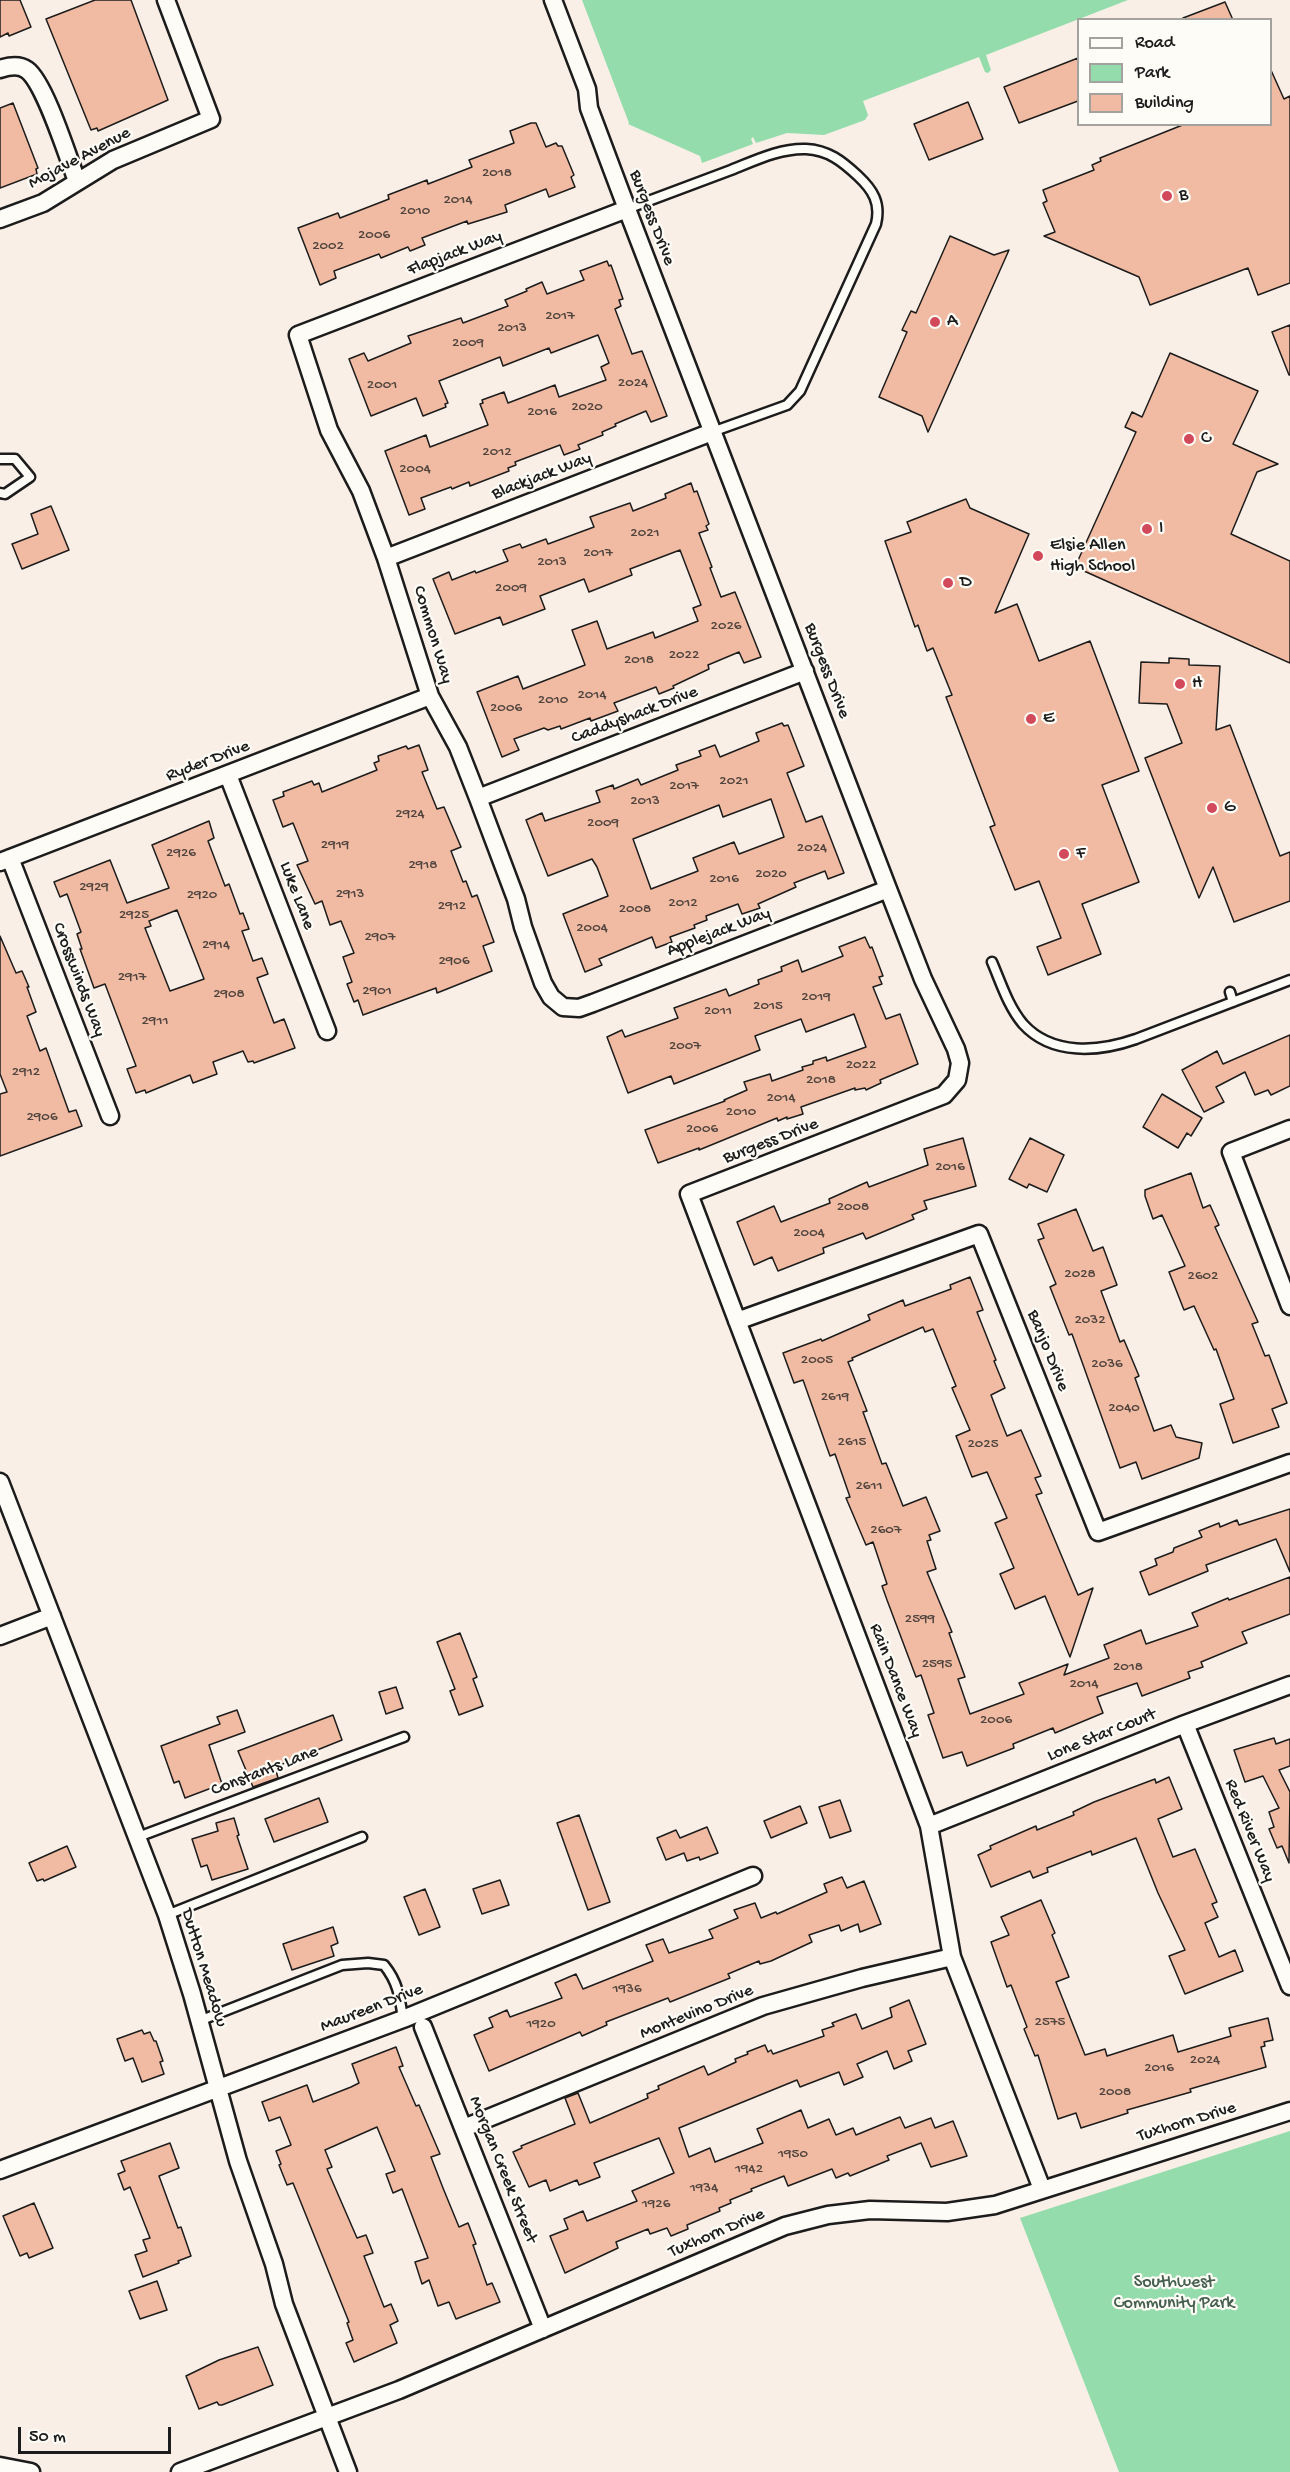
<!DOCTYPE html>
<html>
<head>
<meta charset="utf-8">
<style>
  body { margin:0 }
  #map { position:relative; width:1290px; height:2472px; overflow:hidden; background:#faefe6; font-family:"Gochi Hand",sans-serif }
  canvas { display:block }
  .legend { position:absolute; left:1077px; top:18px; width:195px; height:108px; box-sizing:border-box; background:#fdfcf7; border:2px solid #a3a29f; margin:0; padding:8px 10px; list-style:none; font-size:18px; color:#1c1c1c }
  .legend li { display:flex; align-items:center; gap:12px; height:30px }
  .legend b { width:30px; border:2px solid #a3a29f }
  .scale { position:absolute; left:18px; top:2427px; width:153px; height:27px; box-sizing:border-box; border:3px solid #1c1c1c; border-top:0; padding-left:8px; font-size:18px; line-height:21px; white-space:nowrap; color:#1c1c1c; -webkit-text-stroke:4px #fdfcf7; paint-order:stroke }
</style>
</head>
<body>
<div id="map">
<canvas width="1290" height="2472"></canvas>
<ul class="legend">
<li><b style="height:8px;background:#fdfcf7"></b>Road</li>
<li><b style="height:16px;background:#94dcab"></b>Park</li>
<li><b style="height:16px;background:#f0bba2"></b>Building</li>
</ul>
<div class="scale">50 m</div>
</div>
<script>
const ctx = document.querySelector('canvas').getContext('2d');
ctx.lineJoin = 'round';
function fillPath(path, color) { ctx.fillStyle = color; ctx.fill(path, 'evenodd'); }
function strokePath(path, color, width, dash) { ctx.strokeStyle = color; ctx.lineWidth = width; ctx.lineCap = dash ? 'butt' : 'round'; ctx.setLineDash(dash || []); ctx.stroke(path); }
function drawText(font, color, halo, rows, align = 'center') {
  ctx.font = font + ' "Gochi Hand",sans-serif'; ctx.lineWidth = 4.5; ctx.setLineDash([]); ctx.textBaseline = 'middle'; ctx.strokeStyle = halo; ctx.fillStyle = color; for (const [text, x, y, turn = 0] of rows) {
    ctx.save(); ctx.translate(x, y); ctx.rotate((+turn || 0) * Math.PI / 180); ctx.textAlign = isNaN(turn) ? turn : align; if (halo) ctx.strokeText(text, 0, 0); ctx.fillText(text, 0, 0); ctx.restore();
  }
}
const green = new Path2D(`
  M582,0H1128L986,55L991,70L988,73L985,72L979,57L863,101L868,115L865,120L824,135L787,133L756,143L753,137L751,139L753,144L702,163L700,156L628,124L629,123Z
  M1290,2131V2472H1119L1020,2218Z`);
const building = new Path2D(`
  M0,0H20L31,27L9,36L8,33L0,37Z
  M95,0H131L168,100L98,131L97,128L91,130L46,19Z
  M1225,2L1233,20H1183V18Z
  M1078,58V101L1019,123L1004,87Z
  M1270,68L1284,99L1290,96V283L1258,295L1248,268L1150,305L1139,277L1044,236L1055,232L1043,203L1047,201L1043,190L1094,170L1092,165L1101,161L1100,158L1185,124H1270Z
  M968,102L983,139L929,160L914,124Z
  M13,103L38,168L36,169L37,174L0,188V108Z
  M531,123H536L546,147L556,143L558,146H562L574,175L571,177L575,187L549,197L546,189L505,205L507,212L468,224L467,221L422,238L425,245L410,251L408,247L381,258L379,254L334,271L336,278L320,285L298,228L338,213L340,218L389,199L388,195L427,180L428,184L472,167L469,160L514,143L510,131Z
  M950,236L994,255L1009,250L928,432L922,416L879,397L907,332L902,330L911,311L916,313Z
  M607,261L609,266L611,265L623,299L619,300L621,306L615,309L632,354L642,351L667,416L651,422L646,411L615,424L616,426L602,432L603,435L578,445L580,449L564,455L560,445L515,462L516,465L508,468L509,471L470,486L469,482L452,489L451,487L421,498L425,509L409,515L385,451L426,435L430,447L488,425L480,404L483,403L482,400L504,392L508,403L555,385L559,397L606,380L601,367L609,363L598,335L551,353L549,348L503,366L500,357L439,381L448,403L445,404L446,407L423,416L416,398L371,416L349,359L364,353L368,361L411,343L408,336L461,318L463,323L508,306L505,300L527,291L526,289L542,282L547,294L584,280L580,271Z
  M1290,325V375H1289L1272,332Z
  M1170,353L1258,391L1233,444L1278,464L1257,472L1231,534L1290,561V663L1075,567L1136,432L1125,427L1132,412L1142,417Z
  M691,483L694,492L697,491L709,524L706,526L708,530L699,533L712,567L710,568L721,597L735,592L761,657L744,663L739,652L708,665L709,669L673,686L674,688L659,694L656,687L614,703L618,711L591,721L590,718L561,729L560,726L548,730L544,728L514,739L519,750L502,757L477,692L518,676L523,689L585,665L572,630L597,621L607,649L653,632L655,638L698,621L693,608L701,605L680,550L630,569L632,575L589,592L584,579L540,596L545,609L503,625L500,617L455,634L433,579L449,572L452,580L475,571L476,573L508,561L503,550L520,544L522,548L546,539L548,544L594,527L590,517L630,503L633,511L666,498L665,494Z
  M966,499L970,508L1029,534L995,613L1017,604L1039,661L1090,641L1139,771L1102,785L1139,882L1082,904L1101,954L1048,975L1037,947L1061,938L1039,881L1015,890L990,827L995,825L946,697L952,695L933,648L927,651L918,625L915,627L885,541L911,532L907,522Z
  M51,506L69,550L22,569L12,544L38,534L31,514Z
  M1169,658L1189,659V665L1220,666L1216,730L1230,725L1280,856L1290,852V901L1234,922L1213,867L1199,898L1145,758L1182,743L1167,704L1139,703L1141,662L1169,663Z
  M782,723L784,726L788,725L804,766L787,773L806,822L822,816L844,873L828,879L825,871L794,883L796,887L758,904L760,908L742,914L738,904L706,916L707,920L694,925L695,928L670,937L672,942L656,948L652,937L599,959L602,965L585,972L563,914L608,896L597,867L592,859L548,876L526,820L542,813L545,821L600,802L596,791L613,785L614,789L638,779L641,785L678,770L676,765L701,756L699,751L715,745L720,757L759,741L756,733ZM771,799L784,837L739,854L734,842L693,858L698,871L651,889L633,839L719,805L723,817Z
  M419,745L428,770L422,772L437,809L444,807L461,847L451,851L463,882L466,881L472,897L477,895L494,942L483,946L492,971L437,993L436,988L363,1015L358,1000L354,1002L347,984L352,982L343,957L354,953L341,921L330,925L322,901L315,904L297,865L308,861L293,823L283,827L273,800L284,796L283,792L312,781L314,785L319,783L322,792L377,770L374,763L379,761L378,756L406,746L408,749Z
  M209,821L214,838L208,841L225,886L229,884L240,914L243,913L249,929L242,931L253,961L262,958L268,974L257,978L274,1023L284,1019L295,1048L254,1063L253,1061L248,1062L243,1051L213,1062L217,1074L193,1083L190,1075L146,1093L145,1090L136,1093L127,1069L136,1066L105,984L94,988L80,949H82L77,934L81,932L67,894L60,897L54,882L110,860L127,903L169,888L152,845ZM177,910L204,979L170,991L145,928L151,926L149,921Z
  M0,936L16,973L22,971L29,987H27L36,1012L27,1016L40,1051L46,1048L69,1112L76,1110L82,1126L0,1156V1094L7,1092L0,1074Z
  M865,937L870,948L872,947L883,976L879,977L882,984L873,987L886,1019L900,1014L918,1064L880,1080L881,1083L866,1090L865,1088L855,1090V1088L801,1107L803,1114L787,1119V1117L778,1121L777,1118L699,1150V1148L658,1163L645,1130L725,1101L724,1100L747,1090L744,1082L770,1074L772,1081L803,1070L802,1067L813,1064V1061L826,1057L827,1061L866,1047L854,1014L806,1032L801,1019L755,1036L760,1050L674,1084L671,1076L628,1093L607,1037L622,1030L625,1037L678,1018L674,1008L726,989L729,996L759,984L758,980L782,971L781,967L798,960L802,972L843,956L839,947Z
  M1290,1035V1086L1271,1095L1268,1090L1255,1095L1245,1072L1216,1087L1224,1102L1204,1112L1182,1070L1217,1051L1223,1064Z
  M1162,1094L1202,1118L1191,1136L1187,1133L1178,1148L1143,1127Z
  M963,1138L976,1186L924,1201L927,1209L912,1215L914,1219L866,1239L863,1233L823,1248L824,1253L778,1271L772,1257L754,1265L737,1222L774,1206L781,1222L830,1203L829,1199L867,1182L869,1187L928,1165L924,1149Z
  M1030,1138L1064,1155L1047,1192L1029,1184L1027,1188L1009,1179Z
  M1191,1173L1203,1208L1210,1205L1219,1225L1215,1227L1258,1322L1252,1324L1265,1356L1269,1355L1287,1403L1272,1409L1279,1427L1233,1443L1220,1404L1234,1399L1216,1349L1214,1350L1194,1306L1184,1310L1169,1272L1185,1266L1162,1215L1153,1219L1145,1196V1190Z
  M1076,1209L1093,1251L1103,1247L1117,1285L1101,1291L1120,1342L1124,1340L1139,1376L1135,1378L1154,1431L1171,1425L1176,1437L1202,1443L1199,1458L1142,1479L1136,1462L1120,1468L1072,1334L1069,1335L1050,1287L1056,1284L1038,1240L1044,1238L1038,1224Z
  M970,1277L983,1310L977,1312L996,1360L994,1361L1005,1388L991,1395L999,1416L1007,1436L1021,1430L1041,1476L1035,1478L1042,1493L1036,1495L1078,1595L1093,1588L1070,1657L1045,1596L1015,1609L1000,1574L1014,1568L995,1523L1007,1518L987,1472L972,1477L956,1436L970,1430L952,1388L956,1386L933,1329L925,1332L923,1327L852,1358L853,1360L848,1362L867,1411L863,1412L882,1464L886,1463L903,1506L926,1497L940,1531L929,1535L931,1540L927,1541L936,1569L927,1572L952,1632L949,1633L965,1677L958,1679L970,1714L1024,1694L1019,1683L1068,1664L1064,1675L1109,1658L1104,1645L1141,1630L1146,1644L1198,1626L1192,1613L1228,1598L1229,1600L1290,1577V1614L1242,1632L1247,1643L1201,1662L1203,1667L1188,1672L1190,1678L1142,1696L1137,1683L1097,1697L1103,1713L1055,1733L1053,1728L1013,1744L1014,1748L967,1766L962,1752L943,1758L928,1715L934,1713L921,1675L916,1677L887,1600L882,1586L887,1584L873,1542L866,1545L846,1498L850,1497L835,1454L830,1456L803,1380L794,1383L783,1353L821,1339L822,1341L870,1320L868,1315L903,1300L905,1306L951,1289L950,1285Z
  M1290,1509V1572L1276,1539L1206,1565L1208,1571L1149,1595L1140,1572L1157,1565L1155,1559L1173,1552L1174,1548L1202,1537L1199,1531L1219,1523L1220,1527L1237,1520L1239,1525Z
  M460,1633L477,1677L473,1679L483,1706L459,1715L450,1691L455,1689L437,1642Z
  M396,1687L403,1708L386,1714L379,1692Z
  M237,1710L245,1732L209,1745L222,1784L185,1798L179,1781L174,1783L161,1746L220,1724L217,1717Z
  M333,1715L342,1740L275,1767L278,1778L253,1787L238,1751Z
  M1274,1738L1276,1744L1290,1739V1766L1279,1770L1290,1792L1289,1863L1282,1846L1277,1848L1269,1829L1274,1827L1269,1812L1279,1808L1263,1776L1245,1782L1234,1750Z
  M1169,1777L1182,1809L1158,1819L1173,1857L1195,1849L1217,1902L1212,1904L1218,1917L1205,1923L1219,1957L1235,1950L1243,1971L1185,1994L1169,1956L1185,1950L1158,1893L1136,1838L1092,1855L1091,1851L1047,1868L1048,1872L1033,1878L1030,1871L991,1887L978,1855L991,1849L990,1846L1036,1826L1037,1830L1074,1815L1073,1812L1094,1802L1155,1779L1156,1783Z
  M319,1798L328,1822L274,1842L265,1819Z
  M840,1800L851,1831L830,1838L819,1807Z
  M800,1806L807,1823L771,1838L764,1821Z
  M579,1815L610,1902L588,1910L557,1823Z
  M234,1818L239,1835L237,1836L248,1869L212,1880L207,1865L201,1867L192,1839L218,1831L216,1823Z
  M707,1827L718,1853L700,1860L699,1857L687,1861L684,1853L666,1860L657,1838L676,1830L680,1838Z
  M67,1846L76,1867L44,1881L43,1879L37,1881L29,1863Z
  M842,1877L847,1888L864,1881L881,1924L860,1932L858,1924L841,1931L839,1925L809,1935L812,1942L771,1961L760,1964L759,1961L728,1974L730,1978L670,2002L668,1998L606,2022L607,2025L582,2036L580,2032L489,2071L474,2035L493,2027L489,2018L507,2010L510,2017L562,1998L555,1983L576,1974L583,1989L653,1961L646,1945L663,1939L669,1953L713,1938L709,1930L738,1918L734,1910L755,1903L761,1918L776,1912L777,1914L827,1892L824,1884Z
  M500,1880L509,1905L482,1914L473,1889Z
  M425,1889L440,1927L419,1935L404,1897Z
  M1041,1900L1055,1933L1052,1935L1069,1977L1056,1982L1085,2055L1105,2049L1107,2056L1173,2035L1178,2052L1231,2036L1229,2028L1268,2018L1273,2040L1264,2042L1265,2046L1261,2047L1266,2067L1190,2089L1191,2092L1127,2110L1128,2113L1081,2128L1076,2113L1058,2119L1038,2055L1035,2056L1024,2029L1027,2027L1011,1985L1007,1987L991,1942L1009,1935L1001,1917Z
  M333,1927L338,1943L331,1946L334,1956L292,1970L283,1944Z
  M909,2000L926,2044L908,2051L912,2061L894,2069L887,2051L857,2064L863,2077L844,2085L839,2072L800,2087L797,2080L679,2128L689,2157L710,2148L715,2162L763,2143L757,2129L801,2110L808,2128L829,2119L836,2135L853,2128L856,2135L900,2117L905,2128L931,2118L935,2128L953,2121L967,2156L931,2167L921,2143L887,2156L889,2160L850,2176L848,2173L836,2178L832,2169L788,2186L784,2176L751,2189L752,2191L730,2200L731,2203L719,2208L720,2211L687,2225L688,2229L671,2236L667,2228L650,2234L648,2229L616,2242L618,2248L565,2273L550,2236L568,2229L564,2219L583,2211L587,2221L637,2201L632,2191L674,2173L659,2138L594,2163L600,2177L579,2185L577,2180L550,2191L546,2180L529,2187L513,2152L522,2148L521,2146L575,2124L565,2098L578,2093L590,2123L648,2098L647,2094L659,2089L658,2086L704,2066L708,2075L736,2062L735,2059L748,2054L747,2052L765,2045L768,2052L771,2050L773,2054L824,2036L822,2030L834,2026L832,2023L856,2014L862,2029L892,2017L890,2008Z
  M142,2030L144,2034L150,2032L154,2041H156L163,2061L160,2062L164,2074L142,2082L133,2058L125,2061L117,2039Z
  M396,2047L403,2066L399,2067L416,2106L419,2105L440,2154L431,2157L443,2188L459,2227L468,2223L476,2244L473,2245L487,2285L492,2283L500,2302L456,2319L449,2302L438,2306L429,2280L422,2284L415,2262L428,2258L402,2189L393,2193L386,2174L395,2171L377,2127L325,2150L332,2167L327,2169L357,2238L366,2235L373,2253L364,2256L384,2307L391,2304L398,2321L390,2325L397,2343L354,2362L346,2343L353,2340L347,2323L349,2322L293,2183L287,2185L279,2165L281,2164L276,2151L291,2145L280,2117L269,2121L262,2102L307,2085L313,2102L351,2087L359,2083L352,2064Z
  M170,2143L179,2168L159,2176L178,2228L181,2227L191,2256L178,2261L179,2263L143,2277L135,2255L147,2251L143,2240L150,2238L130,2187L124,2190L118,2174L125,2171L121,2161Z
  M34,2203L53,2248L29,2258L27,2253L20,2256L3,2216Z
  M157,2281L167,2310L140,2319L129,2291Z
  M258,2347L273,2385L222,2405H219L217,2402L199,2409L186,2376L219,2360Z`);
const service = new Path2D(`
  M627,209C661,196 696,183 731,170C754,161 780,148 806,149C828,150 842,161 858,176C873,190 881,203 876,224L800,391L787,405L712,432
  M0,459H15L30,477L5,494L0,493
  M992,962C1001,983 1008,1006 1023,1024C1052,1056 1099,1052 1136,1039L1290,980
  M1230,992L1233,1002
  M138,1837L404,1737
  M167,1915L362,1837
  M199,2021L342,1965L368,1963L384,1965C398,1982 400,1998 403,2019`);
const minor = new Path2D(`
  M553,0L587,89L589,108L627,209L888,889L923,979L956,1049L960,1063L957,1080L944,1095L689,1194L929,1826L952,1957L1042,2189
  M0,69C9,66 19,64 27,70C45,83 68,158 77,181
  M627,209L298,335L329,430L361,491L386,558L430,696L458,747L478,798L516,899L523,927L543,983L551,997L563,1007L579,1008L593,1003L888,889
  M0,219L43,203L113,160L211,119L166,0
  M386,558L712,432
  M228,775L327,1031
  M478,798L805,671
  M10,858L110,1116
  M0,862L430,696
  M1290,1129L1231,1152L1290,1306
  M737,1321L979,1234L1098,1532L1290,1463
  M0,1482L167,1915L192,1994L238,2161L274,2264L284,2304L348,2472
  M0,1636L52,1616
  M1185,1724L1290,1986
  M929,1826L1185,1724L1290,1685
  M423,2027L543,2329
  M464,2128L763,2006L862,1978L952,1957
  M0,2170L403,2019L753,1876
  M0,2466L31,2472
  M180,2472L399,2390L785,2226L828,2215L870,2210L947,2212L995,2205L1290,2111`);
const markers = [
  [1167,196,6,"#d1495b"],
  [935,322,6,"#d1495b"],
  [1189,439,6,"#d1495b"],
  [1147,529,6,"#d1495b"],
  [1038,556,6,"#d1495b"],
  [948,583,6,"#d1495b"],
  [1180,684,6,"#d1495b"],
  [1031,719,6,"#d1495b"],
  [1212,808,6,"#d1495b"],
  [1064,854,6,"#d1495b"]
];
const numberNames = [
  ["2018",497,174],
  ["2014",458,201],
  ["2010",415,212],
  ["2006",374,236],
  ["2002",328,247],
  ["2017",560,317],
  ["2013",512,329],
  ["2009",468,344],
  ["2024",633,384],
  ["2001",382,386],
  ["2020",587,408],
  ["2016",542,413],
  ["2012",497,453],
  ["2004",415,470],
  ["2021",645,534],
  ["2017",598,554],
  ["2013",552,563],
  ["2009",511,589],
  ["2026",726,627],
  ["2022",684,656],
  ["2018",639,661],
  ["2014",592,696],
  ["2010",553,701],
  ["2006",506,709],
  ["2021",734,782],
  ["2017",684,787],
  ["2013",645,802],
  ["2924",410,815],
  ["2009",603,824],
  ["2919",335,846],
  ["2024",812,849],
  ["2926",181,854],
  ["2918",423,866],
  ["2020",771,875],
  ["2016",724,880],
  ["2929",94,888],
  ["2913",350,895],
  ["2920",202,896],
  ["2012",683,904],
  ["2912",452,907],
  ["2008",635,910],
  ["2925",134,916],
  ["2004",592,929],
  ["2907",380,938],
  ["2914",216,946],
  ["2906",454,962],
  ["2917",132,978],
  ["2901",377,992],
  ["2908",229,995],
  ["2019",816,998],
  ["2015",768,1007],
  ["2011",718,1012],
  ["2911",155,1022],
  ["2007",685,1047],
  ["2022",861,1066],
  ["2912",26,1073],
  ["2018",821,1081],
  ["2014",781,1099],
  ["2010",741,1113],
  ["2906",42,1118],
  ["2006",702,1130],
  ["2016",950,1168],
  ["2008",853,1208],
  ["2004",809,1234],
  ["2028",1080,1275],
  ["2602",1203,1277],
  ["2032",1090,1321],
  ["2005",817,1361],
  ["2036",1107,1365],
  ["2619",835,1398],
  ["2040",1124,1409],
  ["2615",852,1443],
  ["2025",983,1445],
  ["2611",869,1487],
  ["2607",886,1531],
  ["2599",920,1620],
  ["2595",937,1665],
  ["2018",1128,1668],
  ["2014",1084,1685],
  ["2006",996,1721],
  ["1936",627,1990],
  ["2575",1050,2023],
  ["1920",541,2025],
  ["2024",1205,2061],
  ["2016",1159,2069],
  ["2008",1115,2093],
  ["1950",793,2155],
  ["1942",749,2170],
  ["1934",704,2189],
  ["1926",656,2205]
];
const streetNames = [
  ["Mojave Avenue",80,159,-28],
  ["Burgess Drive",651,218,69],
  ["Flapjack Way",455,254,-21],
  ["Blackjack Way",542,477,-21],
  ["Common Way",432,635,73],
  ["Burgess Drive",826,671,69],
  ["Caddyshack Drive",635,716,-21],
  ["Ryder Drive",208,762,-21],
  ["Luke Lane",296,896,69],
  ["Applejack Way",719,933,-21],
  ["Crosswinds Way",78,980,69],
  ["Burgess Drive",771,1142,-21],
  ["Banjo Drive",1047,1351,68],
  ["Rain Dance Way",895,1681,69],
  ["Lone Star Court",1102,1736,-22],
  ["Constants Lane",265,1772,-21],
  ["Red River Way",1249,1831,68],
  ["Dutton Meadow",203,1968,73],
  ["Maureen Drive",372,2009,-21],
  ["Montevino Drive",697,2013,-22],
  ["Tuxhorn Drive",1187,2123,-17],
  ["Morgan Creek Street",502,2170,68],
  ["Tuxhorn Drive",717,2234,-23]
];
const poiNames = [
  ["B",1179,196],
  ["A",947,322],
  ["C",1201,439],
  ["I",1159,529],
  ["Elsie Allen",1050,546],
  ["High School",1050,567],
  ["D",960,583],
  ["H",1192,684],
  ["E",1043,719],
  ["G",1224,808],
  ["F",1076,854]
];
const parkNames = [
  ["Southwest",1174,2283],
  ["Community Park",1174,2304]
];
fillPath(green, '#94dcab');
fillPath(building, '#f0bba2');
strokePath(building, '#1c1c1c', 1.5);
strokePath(service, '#1c1c1c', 13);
strokePath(minor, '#1c1c1c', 21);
strokePath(service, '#fdfcf7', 8);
strokePath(minor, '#fdfcf7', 16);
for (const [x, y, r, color] of markers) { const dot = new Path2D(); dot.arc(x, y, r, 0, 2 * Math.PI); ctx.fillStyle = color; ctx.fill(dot); strokePath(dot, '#fdfcf7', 2); }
drawText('15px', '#51443e', null, numberNames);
drawText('18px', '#1c1c1c', '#fdfcf7', streetNames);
drawText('18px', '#1c1c1c', '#fdfcf7', poiNames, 'left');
drawText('18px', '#465f4e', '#fdfcf7', parkNames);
</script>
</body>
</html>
